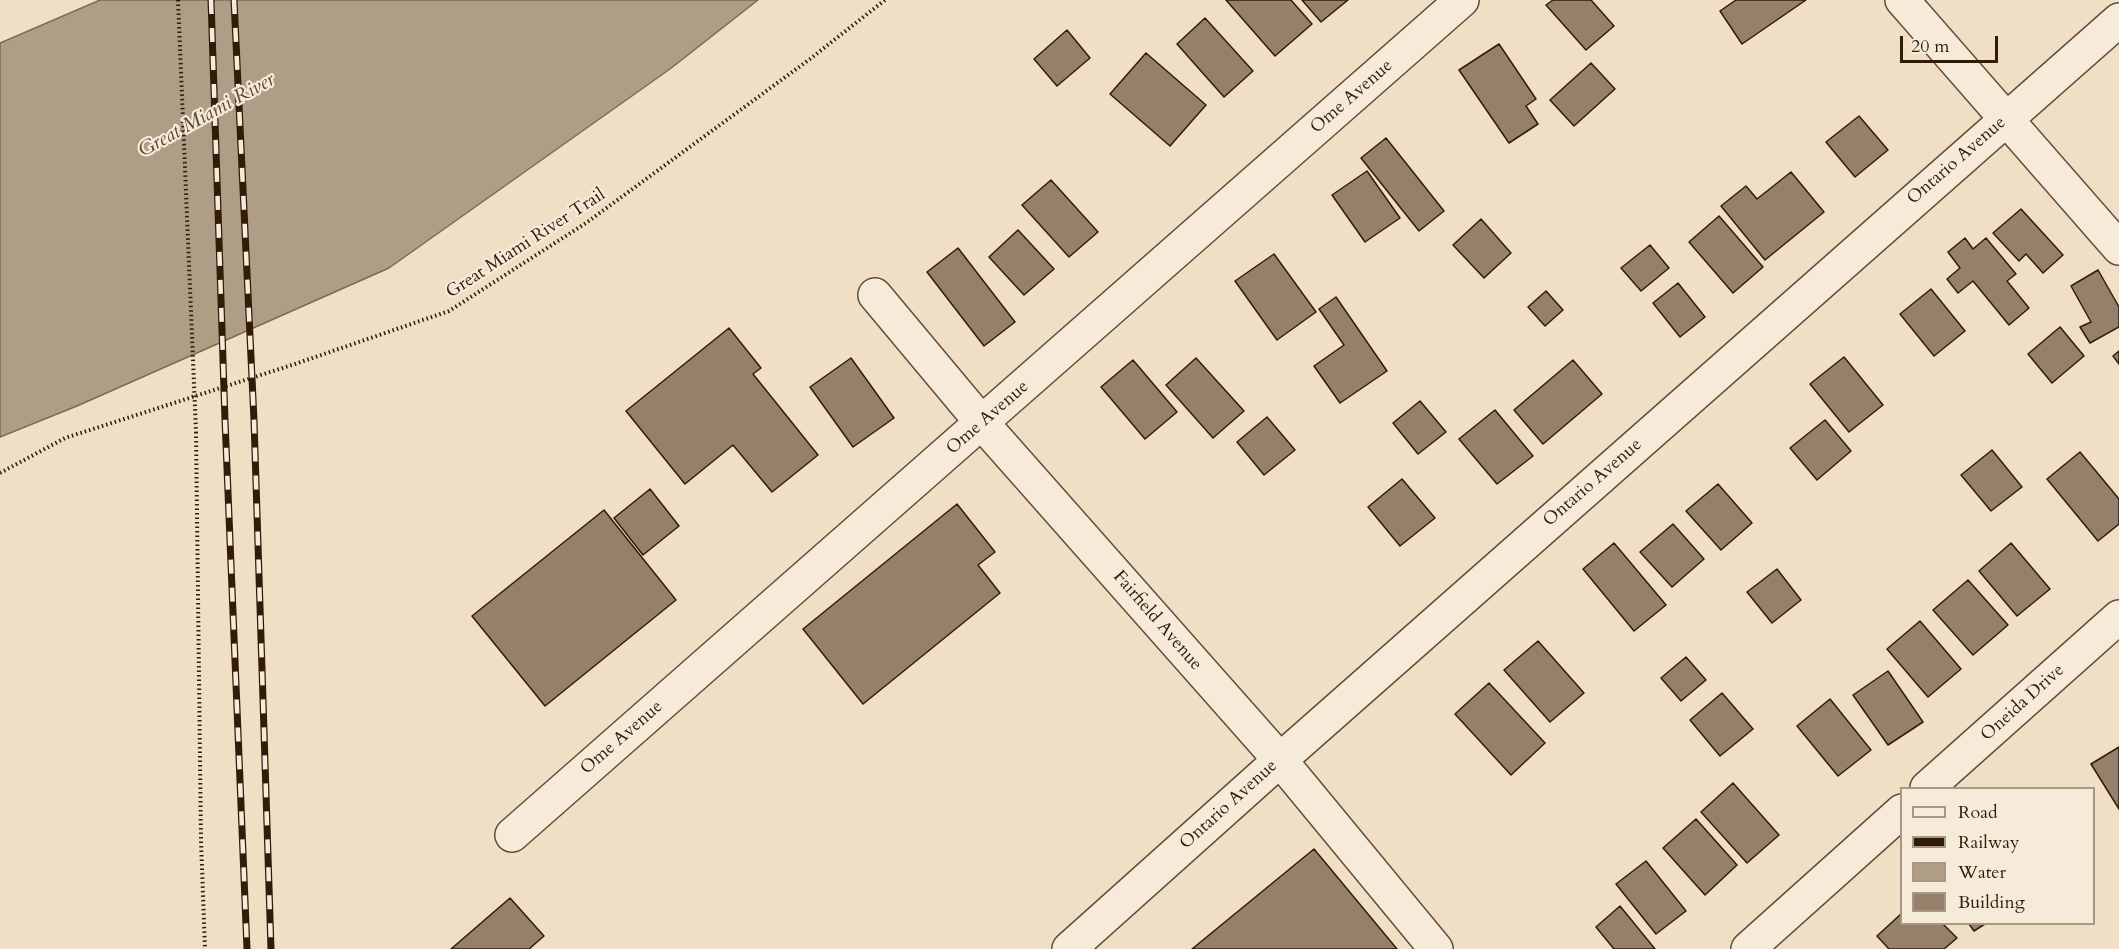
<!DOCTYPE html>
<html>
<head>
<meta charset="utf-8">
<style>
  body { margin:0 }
  #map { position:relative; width:2119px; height:949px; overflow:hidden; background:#f1dfc5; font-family:Cardo,serif }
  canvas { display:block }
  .legend { position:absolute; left:1900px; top:787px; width:195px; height:138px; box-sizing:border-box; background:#f6ead9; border:2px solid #a79886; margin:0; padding:8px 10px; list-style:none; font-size:18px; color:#311c0a }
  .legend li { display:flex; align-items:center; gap:12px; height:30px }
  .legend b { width:30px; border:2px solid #a79886 }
  .scale { position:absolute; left:1900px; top:36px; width:98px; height:27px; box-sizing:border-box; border:3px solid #311c0a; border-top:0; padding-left:8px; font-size:18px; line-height:21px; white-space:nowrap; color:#311c0a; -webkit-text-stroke:4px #f6ead9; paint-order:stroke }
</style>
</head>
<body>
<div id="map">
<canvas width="2119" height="949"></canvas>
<ul class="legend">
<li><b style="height:8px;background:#f6ead9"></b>Road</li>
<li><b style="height:8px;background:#311c0a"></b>Railway</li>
<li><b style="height:16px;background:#b09d85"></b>Water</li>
<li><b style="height:16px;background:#95816b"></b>Building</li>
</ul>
<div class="scale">20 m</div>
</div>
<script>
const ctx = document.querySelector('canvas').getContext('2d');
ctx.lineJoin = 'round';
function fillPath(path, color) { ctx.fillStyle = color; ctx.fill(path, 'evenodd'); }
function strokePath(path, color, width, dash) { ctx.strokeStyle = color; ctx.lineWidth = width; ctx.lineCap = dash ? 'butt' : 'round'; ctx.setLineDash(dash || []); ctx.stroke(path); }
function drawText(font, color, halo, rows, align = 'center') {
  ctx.font = font + ' Cardo,serif'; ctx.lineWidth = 4.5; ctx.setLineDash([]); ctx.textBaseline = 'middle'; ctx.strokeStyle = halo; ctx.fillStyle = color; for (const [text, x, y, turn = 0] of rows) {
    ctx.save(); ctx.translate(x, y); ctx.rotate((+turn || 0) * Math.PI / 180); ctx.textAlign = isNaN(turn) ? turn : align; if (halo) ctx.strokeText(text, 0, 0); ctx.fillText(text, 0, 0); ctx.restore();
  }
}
const water = new Path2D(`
  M100,0H758L670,69L389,268L77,406L0,437V43Z`);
const building = new Path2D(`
  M1226,0H1291L1312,24L1275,56Z
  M1302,0H1348L1321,22Z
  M1553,0H1591L1614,26L1586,50L1546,5Z
  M1736,0H1806L1742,44L1720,11Z
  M1205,18L1253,71L1224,97L1177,44Z
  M1067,30L1090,58L1057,86L1034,59Z
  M1499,44L1536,99L1526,106L1538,124L1509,143L1459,70Z
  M1146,53L1206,105L1170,146L1110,94Z
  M1591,63L1615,89L1574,126L1550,100Z
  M1859,116L1888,150L1855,177L1826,142Z
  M1386,138L1444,211L1419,231L1361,158Z
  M1367,171L1400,218L1365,242L1332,195Z
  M1791,172L1824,212L1765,260L1721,206L1746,186L1757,199Z
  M1051,180L1098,232L1069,257L1022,205Z
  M2021,209L2063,255L2043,273L2026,254L2019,261L1993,233Z
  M1719,216L1763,267L1733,293L1689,242Z
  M1481,219L1511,253L1484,278L1453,245Z
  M1018,230L1054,269L1024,295L989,257Z
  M1965,238L1973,249L1986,238L2016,274L2007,281L2029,308L2009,325L1973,281L1958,293L1947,279L1960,268L1948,252Z
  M1650,245L1669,268L1641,291L1621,268Z
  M958,248L1015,322L984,346L927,272Z
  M1274,254L1316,312L1277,340L1235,281Z
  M2098,270L2119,307V327L2090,343L2080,327L2091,322L2071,286Z
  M1678,283L1705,317L1680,337L1653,303Z
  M1931,289L1965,331L1934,356L1900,314Z
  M1546,291L1563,310L1545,326L1528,307Z
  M1336,297L1387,371L1340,403L1314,366L1344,345L1319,309Z
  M2060,327L2084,356L2052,383L2028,354Z
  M729,328L761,368L753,374L818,455L772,492L733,445L685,484L626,411Z
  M2119,351V364L2113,356Z
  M1844,357L1883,405L1849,432L1810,384Z
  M851,358L894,418L853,447L810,387Z
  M1196,358L1244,411L1213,438L1166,385Z
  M1133,360L1177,412L1145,439L1101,387Z
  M1573,360L1602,394L1543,444L1514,410Z
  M1420,401L1446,432L1418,454L1393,423Z
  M1495,410L1533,456L1497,484L1459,439Z
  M1267,417L1295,450L1264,475L1237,442Z
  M1825,420L1851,451L1817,480L1790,448Z
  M1992,450L2022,487L1991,511L1961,475Z
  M2080,452L2119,499V524L2098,541L2047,479Z
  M1402,479L1435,518L1400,546L1368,507Z
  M1718,484L1752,523L1721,550L1686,511Z
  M650,489L679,526L643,555L614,518Z
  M957,504L995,552L978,565L1000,593L863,704L803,629Z
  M604,510L676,600L545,706L472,616Z
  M1673,524L1704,559L1672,587L1640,552Z
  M1614,543L1666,605L1634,631L1583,569Z
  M2011,543L2050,589L2017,616L1979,571Z
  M1777,569L1801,600L1772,623L1747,592Z
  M1968,580L2008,625L1973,655L1933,610Z
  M1920,621L1961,669L1928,697L1887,649Z
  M1538,641L1584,693L1550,722L1504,670Z
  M1686,657L1706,680L1681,701L1661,678Z
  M1888,671L1923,722L1888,745L1853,695Z
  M1489,683L1545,743L1511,775L1455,714Z
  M1722,693L1753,729L1720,756L1690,720Z
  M1830,699L1871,750L1838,776L1797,726Z
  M2119,747V809L2091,764Z
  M1733,783L1779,835L1747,863L1701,812Z
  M1696,819L1737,865L1705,895L1663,848Z
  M1314,849L1397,949H1192Z
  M1646,861L1686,911L1656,934L1616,884Z
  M510,898L544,936L529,949H451Z
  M1620,906L1655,949H1614L1596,927Z
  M1902,913V924H1943L1957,938L1944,949H1889L1877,936Z
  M1969,924H1985L1974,931Z`);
const path = new Path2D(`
  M196,432L201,840L205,949
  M0,473L65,438L295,364L449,311L586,223L810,59L885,0`);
const minor = new Path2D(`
  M1902,0L2119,248
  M875,295L982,423L1280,760L1436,949
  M1927,788L2119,617
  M512,835L1462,0
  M1069,949L1280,760L2119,20
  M1748,949L1902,811`);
const rail = new Path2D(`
  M211,0L225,420L247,949
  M234,0L254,420L271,949`);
const pathBridge = new Path2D(`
  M178,0L196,432`);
const streetNames = [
  ["Ome Avenue",1352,97,-41],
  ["Ontario Avenue",1957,161,-41],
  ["Great Miami River Trail",526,244,-33],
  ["Ome Avenue",988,418,-41],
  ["Ontario Avenue",1593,483,-41],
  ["Fairfield Avenue",1157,621,49],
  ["Oneida Drive",2023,703,-42],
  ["Ome Avenue",622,738,-41],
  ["Ontario Avenue",1229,805,-42]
];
const waterNames = [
  ["Great Miami River",207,116,-29]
];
fillPath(water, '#b09d85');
strokePath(water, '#7d6954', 1.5);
fillPath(building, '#95816b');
strokePath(building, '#311c0a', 1.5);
strokePath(minor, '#614d39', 36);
strokePath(path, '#311c0a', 4, [1.5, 3]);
strokePath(minor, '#f6ead9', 33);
strokePath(rail, '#311c0a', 7);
strokePath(rail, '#f6ead9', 4.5, [14]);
strokePath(pathBridge, '#311c0a', 4, [1.5, 3]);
drawText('18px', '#311c0a', '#f6ead9', streetNames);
drawText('italic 20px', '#5d4935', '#f6ead9', waterNames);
</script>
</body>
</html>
